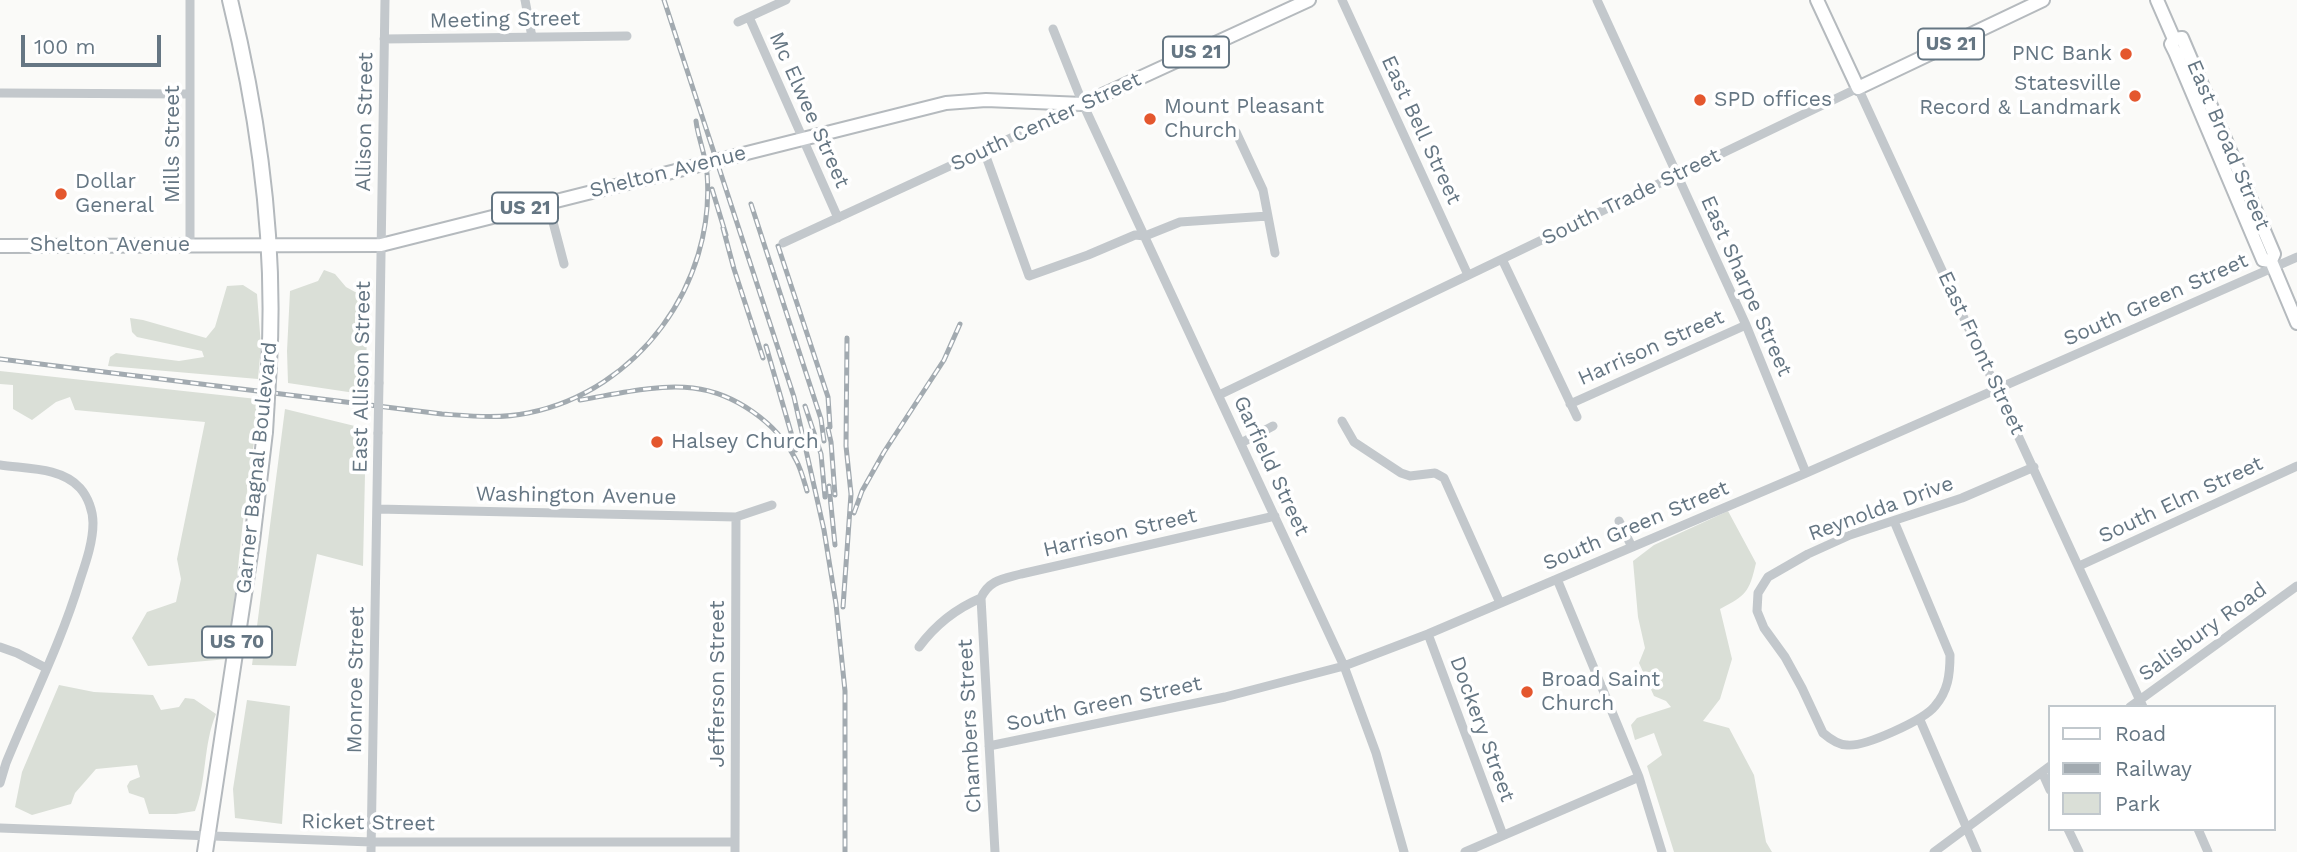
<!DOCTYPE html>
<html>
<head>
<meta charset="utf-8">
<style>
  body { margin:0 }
  #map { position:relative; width:2297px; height:852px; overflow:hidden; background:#fafaf8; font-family:"Work Sans",sans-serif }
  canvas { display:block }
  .legend { position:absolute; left:2048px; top:705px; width:228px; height:126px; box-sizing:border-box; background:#fff; border:2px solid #c1c8cd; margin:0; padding:9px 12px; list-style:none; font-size:21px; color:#657683 }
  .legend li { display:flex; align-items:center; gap:14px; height:35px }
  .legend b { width:35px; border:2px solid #c1c8cd }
  .scale { position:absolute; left:21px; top:35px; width:140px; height:32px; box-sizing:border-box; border:4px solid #657683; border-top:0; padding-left:9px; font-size:21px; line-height:24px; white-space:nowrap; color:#657683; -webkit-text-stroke:5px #fff; paint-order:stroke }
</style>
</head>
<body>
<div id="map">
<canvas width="2297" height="852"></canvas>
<ul class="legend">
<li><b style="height:9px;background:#fff"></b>Road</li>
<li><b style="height:9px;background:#a2aab0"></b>Railway</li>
<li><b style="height:19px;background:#dadfd7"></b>Park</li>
</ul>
<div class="scale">100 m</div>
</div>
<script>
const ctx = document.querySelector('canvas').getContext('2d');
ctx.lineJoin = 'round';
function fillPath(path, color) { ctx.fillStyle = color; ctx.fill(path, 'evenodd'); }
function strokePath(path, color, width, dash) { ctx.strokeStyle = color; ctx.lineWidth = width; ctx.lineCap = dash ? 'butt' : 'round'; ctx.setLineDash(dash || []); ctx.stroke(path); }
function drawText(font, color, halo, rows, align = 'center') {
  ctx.font = font + ' "Work Sans",sans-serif'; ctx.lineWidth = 7; ctx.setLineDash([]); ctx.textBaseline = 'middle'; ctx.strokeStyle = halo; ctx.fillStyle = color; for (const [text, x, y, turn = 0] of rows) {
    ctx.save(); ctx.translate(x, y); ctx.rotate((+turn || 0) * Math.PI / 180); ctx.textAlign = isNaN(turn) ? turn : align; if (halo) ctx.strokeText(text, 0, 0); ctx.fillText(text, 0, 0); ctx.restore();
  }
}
const green = new Path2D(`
  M324,270L335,274L346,287L366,298L367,388L355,393L288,383L287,351L290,291L318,281Z
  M243,285L257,294L261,346L258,379L108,366L110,357L116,353L179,361L204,357L202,351L137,337L132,332L130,318L143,320L206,338L215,327L227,286Z
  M0,371L257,399L256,427L243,521L228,659L148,666L132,638L147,612L176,602L181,579L177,559L205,422L75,410L70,397L56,402L32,420L13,409V385L0,384Z
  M285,409L363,428L365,474L363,566L317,554L296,666L252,665Z
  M1728,511L1756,563C1749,593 1746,595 1720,609L1732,659L1720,699L1703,721L1729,728L1754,775L1766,842L1772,852H1674L1647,766L1662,755L1654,733L1635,740L1631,725L1637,718L1671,707L1666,701L1654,696L1639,663L1645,648L1638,617L1633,561L1654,545Z
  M59,685L94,692L153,695L161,710L179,707L185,698L194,699L216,714C203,745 207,780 195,811L176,814H149L144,798L129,793L127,786L130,781L140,777L137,765L96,769L75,793L71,804L32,815L15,807L22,772Z
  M247,700L290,706L282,824L235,818L233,789Z`);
const minor = new Path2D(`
  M190,0V245
  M525,0L532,37
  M1342,0L1468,275
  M1597,0L1746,325L1806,473
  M749,17L838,218
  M738,22L786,0
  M1053,29L1083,104L1344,666L1376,753L1404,852
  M384,39L627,36
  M0,93L190,94
  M1236,132L1263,190L1275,253
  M984,151L1029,276L1088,255L1135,235L1145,236L1180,222L1268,216
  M548,203L564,264
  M783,243L1080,106
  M1502,259L1577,417
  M379,383L385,0
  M1219,395L1858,88L2143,707
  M1570,404L1746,325
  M1342,421L1354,442L1401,473L1410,476L1435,473L1444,478L1500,603
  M1241,443L1273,426
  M0,465C26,469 61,467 80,488C88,497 93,511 93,523C93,542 86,562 80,580C61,643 31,702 6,763L0,783
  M377,509L736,517L772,505
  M1619,521L1632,547
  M1894,521L1950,655C1950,675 1948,691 1935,706C1924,720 1865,747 1847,745C1838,745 1830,739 1823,733L1802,688L1785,657L1764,628L1757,611L1758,593L1768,577L1808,554L1850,535L1962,498L2034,467
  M2079,566L2297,466
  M1557,579L1639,777L1662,852
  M1428,634L1503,835
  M0,647L17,653L46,668
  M919,647C936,624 955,609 981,598
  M2130,707L2297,586
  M1920,720L1977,852
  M989,746L1225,697L1344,666L1428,634L1806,473L2297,257
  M2042,772L2050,790
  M0,828L371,842H735
  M2068,829L2079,852
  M2198,829L2208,852
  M371,852L378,433
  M735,852L736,517
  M995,852L981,598C989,580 1003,579 1021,574L1275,516
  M1465,852L1639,777
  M1934,852L2050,766`);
const major = new Path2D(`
  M1817,0L1858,88L2043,0
  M2157,0L2174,39L2171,44L2175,52L2263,260L2271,261
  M2174,39L2182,38L2274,254L2271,261L2297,323
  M0,246L381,245L946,103L986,100L1083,104L1309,0`);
const highway = new Path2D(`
  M230,0C259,118 276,242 269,364
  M205,852L252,541L265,432`);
const rail = new Path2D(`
  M664,0L794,397L824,530L836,604L845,691V852
  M712,189L726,235
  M751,204L821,419L824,441
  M723,228L734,269L763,358
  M778,246L828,397L830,427
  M766,346L796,450
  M0,359L442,414C471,416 500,419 528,413C638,391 716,284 707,173C706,156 698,138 696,121
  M580,400C617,394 656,384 693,388C735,393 777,423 796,460C801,469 804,481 807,491
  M805,406L821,454L825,497
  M828,429L831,442L835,495
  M829,486L835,545
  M854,513L862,491L884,452L944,360L960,324
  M843,607L851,494L846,446L847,338`);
const minorBridge = new Path2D(`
  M378,433L379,383`);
const highwayBridge = new Path2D(`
  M265,432L269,364`);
const markers = [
  [2126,54,7,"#e4572e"],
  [2135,96,7,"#e4572e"],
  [1700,100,7,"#e4572e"],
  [1150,119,7,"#e4572e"],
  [61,194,7,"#e4572e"],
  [657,442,7,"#e4572e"],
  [1527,692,7,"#e4572e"]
];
const shields = [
  [1951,44,66],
  [1196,52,66],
  [525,208,66],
  [237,642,70]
];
const shieldNames = [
  ["US 21",1951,44],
  ["US 21",1196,52],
  ["US 21",525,208],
  ["US 70",237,642]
];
const streetNames = [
  ["Meeting Street",505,20,-1],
  ["Mc Elwee Street",809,110,66],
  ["Allison Street",365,122,-89],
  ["South Center Street",1046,122,-25],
  ["East Bell Street",1421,130,65],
  ["Mills Street",173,144,-90],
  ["East Broad Street",2228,145,67],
  ["Shelton Avenue",668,172,-14],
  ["South Trade Street",1631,197,-26],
  ["Shelton Avenue",110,245],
  ["East Sharpe Street",1746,286,66],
  ["South Green Street",2156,300,-24],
  ["Harrison Street",1651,348,-24],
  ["East Front Street",1981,353,65],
  ["East Allison Street",362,377,-89],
  ["Garfield Street",1271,466,65],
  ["Garner Bagnal Boulevard",257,468,-84],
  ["Washington Avenue",576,496,1],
  ["South Elm Street",2181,500,-25],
  ["Reynolda Drive",1881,509,-20],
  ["South Green Street",1636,526,-23],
  ["Harrison Street",1120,533,-13],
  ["Salisbury Road",2203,632,-36],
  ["Monroe Street",356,680,-89],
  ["Jefferson Street",718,684,-90],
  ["South Green Street",1104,704,-12],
  ["Chambers Street",970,726,-93],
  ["Dockery Street",1482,729,70],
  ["Ricket Street",368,823,1]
];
const poiNames = [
  ["PNC Bank",2112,54,"right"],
  ["Statesville",2121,84,"right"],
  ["Record & Landmark",2121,108,"right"],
  ["SPD offices",1714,100],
  ["Mount Pleasant",1164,107],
  ["Church",1164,131],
  ["Dollar",75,182],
  ["General",75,206],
  ["Halsey Church",671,442],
  ["Broad Saint",1541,680],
  ["Church",1541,704]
];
fillPath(green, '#dadfd7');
strokePath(major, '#b5babe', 16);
strokePath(highway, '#b4b9bd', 18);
strokePath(minor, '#c3c8cc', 9);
strokePath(major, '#fff', 12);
strokePath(highway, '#fff', 14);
strokePath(rail, '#a2aab0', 5);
strokePath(rail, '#fff', 2.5, [8]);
strokePath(highwayBridge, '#b4b9bd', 18, []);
strokePath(minorBridge, '#c3c8cc', 9);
strokePath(highwayBridge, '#fff', 14);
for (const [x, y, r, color] of markers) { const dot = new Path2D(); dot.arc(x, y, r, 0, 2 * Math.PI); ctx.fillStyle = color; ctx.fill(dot); strokePath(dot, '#fff', 2.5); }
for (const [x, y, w] of shields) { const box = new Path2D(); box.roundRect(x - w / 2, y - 15.5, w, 31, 5); ctx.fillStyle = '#fff'; ctx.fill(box); strokePath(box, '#657683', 2); }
drawText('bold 19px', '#657683', null, shieldNames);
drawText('21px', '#657683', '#fff', streetNames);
drawText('21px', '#657683', '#fff', poiNames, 'left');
</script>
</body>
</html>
